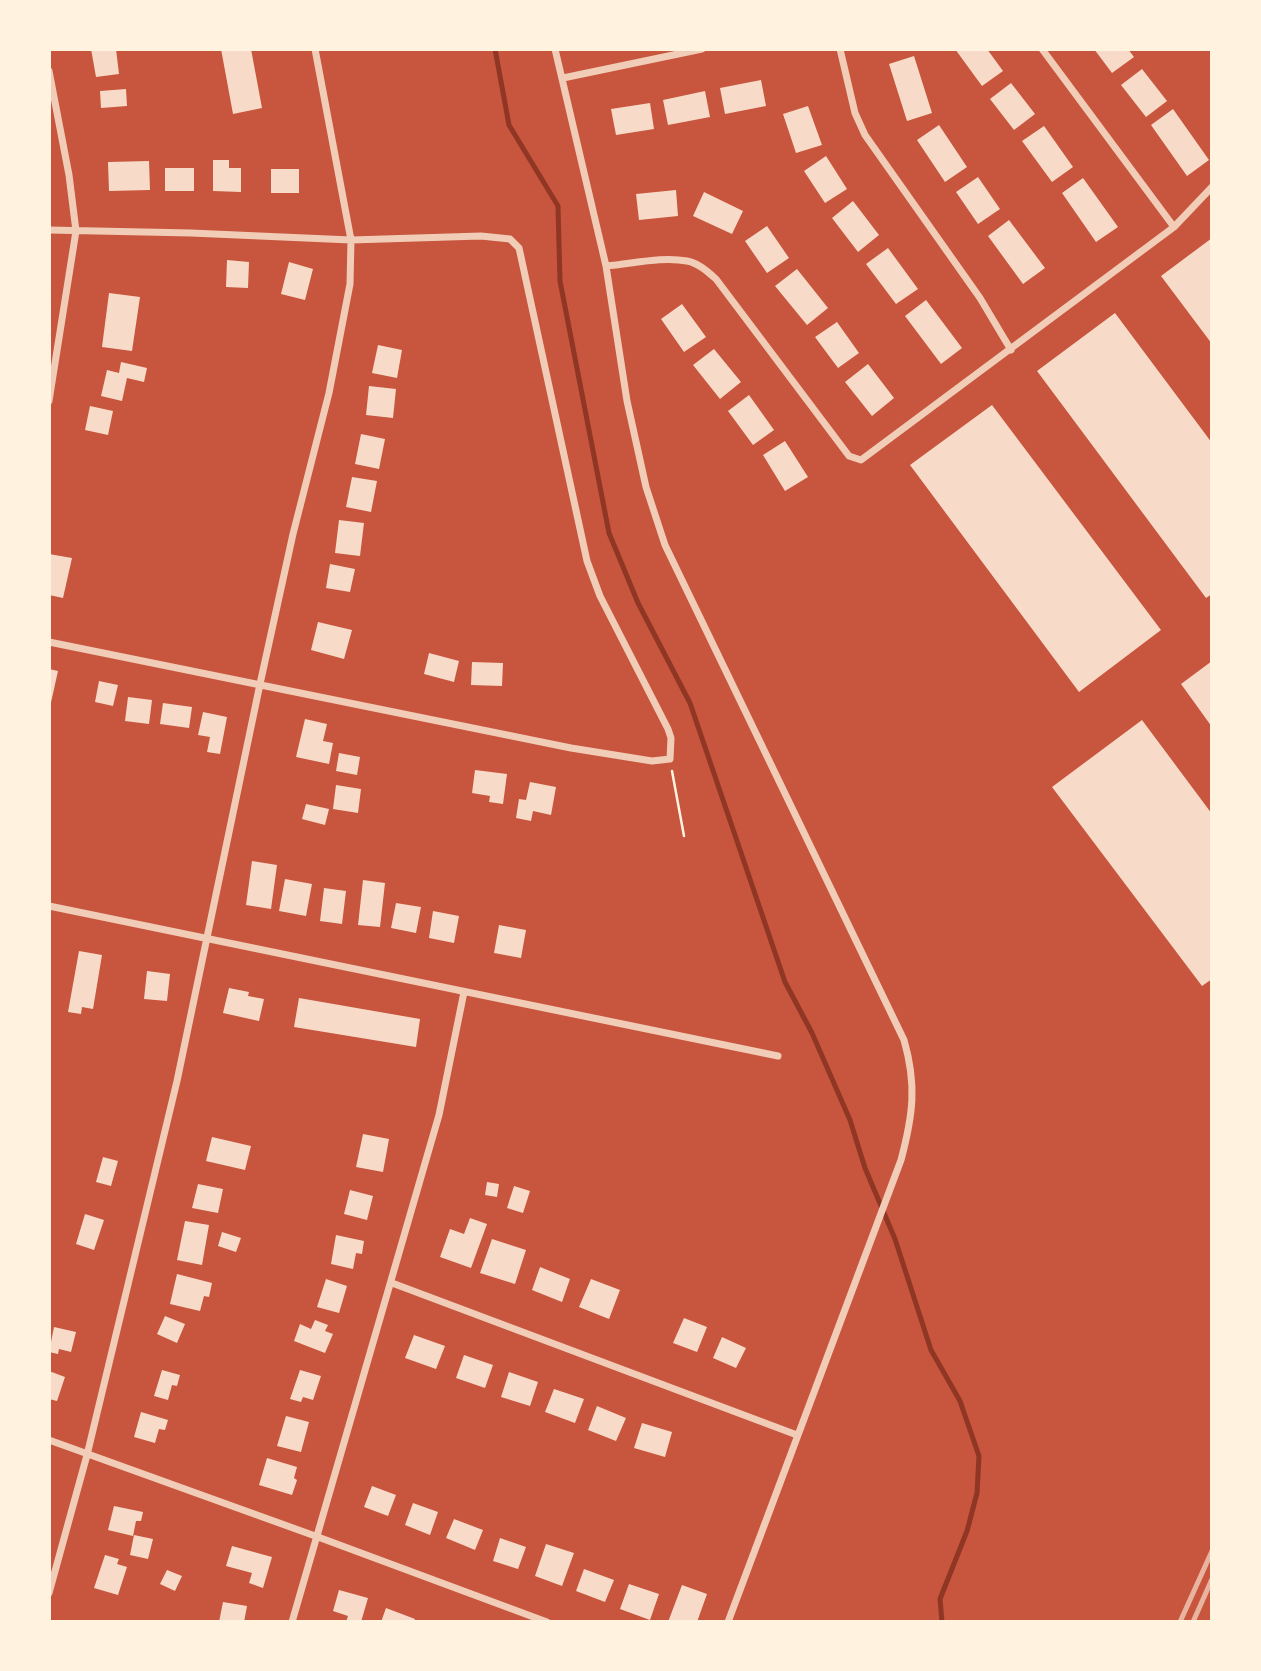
<!DOCTYPE html>
<html>
<head>
<meta charset="utf-8">
<style>
  body { margin:0 }
  #map { position:relative; width:1261px; height:1671px; overflow:hidden; background:#c8553d; font-family:"Golos Text",sans-serif }
  canvas { display:block }
  .frame { position:absolute; inset:0; border:51px solid #fff3e0; pointer-events:none }
</style>
</head>
<body>
<div id="map">
<canvas width="1261" height="1671"></canvas>
<div class="frame"></div>
</div>
<script>
const ctx = document.querySelector('canvas').getContext('2d');
ctx.lineJoin = 'round';
function strokePath(path, color, width, dash) { ctx.strokeStyle = color; ctx.lineWidth = width; ctx.lineCap = dash ? 'butt' : 'round'; ctx.setLineDash(dash || []); ctx.stroke(path); }
function fillPath(path, color) { ctx.fillStyle = color; ctx.fill(path, 'evenodd'); }
const stream = new Path2D(`
  M495,49L509,125L558,206L560,281L609,533L638,603L690,703L785,982L812,1033L850,1120L865,1168L895,1239L931,1350L960,1401L979,1456L977,1493L967,1531L940,1599L942,1622`);
const building = new Path2D(`
  M91,49H116L119,74L96,77Z
  M221,49H251L262,108L233,114Z
  M955,49H987L1003,71L982,86Z
  M1094,49H1128L1134,57L1112,73Z
  M914,56L932,113L907,121L889,64Z
  M1142,69L1167,101L1146,117L1121,85Z
  M761,80L766,106L725,114L720,88Z
  M1011,83L1035,114L1014,130L990,99Z
  M126,89L127,106L101,108L100,91Z
  M705,91L710,117L668,125L663,100Z
  M650,103L654,129L616,135L611,109Z
  M808,106L822,145L796,153L783,114Z
  M1173,109L1209,160L1187,176L1151,125Z
  M939,125L967,167L945,182L917,140Z
  M1044,126L1073,167L1052,182L1022,141Z
  M826,156L847,189L825,203L804,171Z
  M213,160H229V168H241V192L213,191Z
  M149,161L150,190L109,191L108,162Z
  M165,168H194V191H165Z
  M271,169H299V193H271Z
  M978,177L1000,209L978,224L956,192Z
  M1083,178L1118,227L1096,242L1062,193Z
  M676,190L678,216L639,220L636,194Z
  M704,192L743,211L732,234L693,216Z
  M853,201L879,235L858,252L832,218Z
  M1009,220L1045,268L1023,284L988,236Z
  M767,226L789,258L767,273L745,241Z
  M1212,238V344L1161,276Z
  M888,248L918,289L896,304L866,264Z
  M227,260L249,262L248,288L226,287Z
  M289,262L313,269L305,300L281,294Z
  M797,269L828,308L807,325L775,286Z
  M109,293L140,297L132,351L102,347Z
  M926,300L962,348L941,364L905,316Z
  M682,304L706,337L684,352L661,319Z
  M1115,313L1212,443V594L1206,598L1037,371Z
  M837,322L859,353L838,368L815,337Z
  M378,345L402,350L397,378L372,373Z
  M714,349L741,382L720,399L693,365Z
  M121,362L147,368L144,382L127,378L122,401L101,396L107,370L119,373Z
  M868,364L894,398L872,416L845,382Z
  M369,386L396,389L393,418L366,415Z
  M749,395L774,430L753,445L728,411Z
  M992,405L1161,630L1079,692L910,465Z
  M90,406L113,411L108,435L85,430Z
  M361,434L385,439L379,469L355,464Z
  M785,441L808,477L785,491L763,455Z
  M352,477L377,481L371,512L346,507Z
  M339,520L364,523L360,556L335,553Z
  M49,554L72,558L63,598L49,595Z
  M330,564L355,569L350,592L326,588Z
  M318,622L352,630L344,659L311,650Z
  M429,653L459,661L454,682L424,674Z
  M1212,661V727L1181,684Z
  M472,662L503,663L502,686L471,685Z
  M49,669L58,671L50,707H49Z
  M99,681L118,685L113,706L95,702Z
  M128,697L152,700L149,724L125,721Z
  M163,703L192,707L189,728L160,724Z
  M203,712L227,717L220,754L207,752L210,737L198,735Z
  M305,719L327,724L323,741L333,743L329,764L296,757Z
  M1142,720L1212,814V979L1202,986L1052,787Z
  M339,753L360,757L357,775L336,771Z
  M475,770L507,774L503,804L489,802L490,796L472,793Z
  M530,782L556,787L551,815L533,811L531,821L516,818L519,799L526,800Z
  M336,785L361,789L358,813L333,809Z
  M306,804L329,809L325,825L302,819Z
  M252,861L277,865L271,909L246,905Z
  M285,879L312,884L306,916L279,911Z
  M363,880L385,883L380,927L358,925Z
  M324,888L346,891L342,924L320,921Z
  M396,903L421,907L416,933L391,928Z
  M433,911L459,916L454,943L429,938Z
  M499,925L526,930L521,958L494,953Z
  M79,951L102,955L93,1009L82,1007L81,1014L68,1012Z
  M147,971L170,974L167,1001L144,999Z
  M229,988L249,992L248,996L264,999L259,1021L223,1013Z
  M299,998L420,1019L416,1047L294,1027Z
  M363,1134L389,1139L383,1172L356,1167Z
  M212,1137L251,1146L245,1170L206,1161Z
  M103,1157L118,1161L111,1186L96,1182Z
  M487,1182L499,1184L497,1197L485,1195Z
  M198,1184L223,1189L218,1213L192,1208Z
  M514,1186L530,1191L523,1213L507,1208Z
  M350,1190L373,1196L367,1220L344,1214Z
  M85,1214L104,1220L94,1250L76,1244Z
  M470,1218L487,1224L471,1268L440,1257L450,1229L464,1234Z
  M185,1221L209,1225L202,1265L177,1260Z
  M222,1232L241,1238L236,1252L218,1246Z
  M336,1235L364,1241L362,1254L356,1253L353,1269L331,1264Z
  M492,1239L526,1250L515,1284L480,1273Z
  M540,1267L570,1279L562,1302L532,1290Z
  M177,1274L212,1283L209,1297L204,1296L200,1311L170,1304Z
  M326,1279L347,1286L339,1313L317,1307Z
  M591,1279L620,1290L609,1319L579,1307Z
  M165,1316L185,1324L177,1343L157,1334Z
  M684,1318L707,1327L697,1352L673,1343Z
  M315,1320L328,1325L325,1331L333,1334L325,1353L294,1341L300,1324L311,1329Z
  M54,1327L76,1332L71,1352L59,1349L58,1354L49,1352Z
  M414,1335L445,1346L436,1369L405,1358Z
  M722,1337L746,1348L736,1368L713,1358Z
  M464,1355L493,1365L485,1388L456,1378Z
  M162,1370L180,1375L177,1386L172,1385L168,1400L154,1396Z
  M300,1370L321,1376L313,1400L303,1397L301,1402L290,1399Z
  M49,1371L65,1377L57,1401L49,1399Z
  M509,1372L538,1382L530,1406L501,1397Z
  M554,1389L584,1399L575,1423L545,1412Z
  M597,1406L626,1418L616,1441L588,1430Z
  M141,1412L168,1420L165,1430L159,1429L155,1443L134,1437Z
  M286,1416L309,1422L301,1452L277,1446Z
  M642,1423L672,1432L665,1457L634,1448Z
  M267,1458L297,1467L294,1478L297,1480L292,1495L259,1485Z
  M372,1486L396,1495L388,1516L364,1507Z
  M413,1503L438,1512L430,1535L405,1525Z
  M114,1506L143,1512L141,1521H136L133,1536L108,1530Z
  M454,1519L483,1530L475,1550L446,1538Z
  M134,1535L153,1539L148,1559L130,1555Z
  M500,1538L526,1547L518,1569L493,1561Z
  M546,1544L574,1553L562,1586L535,1576Z
  M232,1546L272,1557L263,1588L249,1583L252,1573L226,1566Z
  M105,1555L119,1559L117,1564L127,1567L118,1595L94,1588Z
  M584,1569L614,1580L605,1602L576,1591Z
  M167,1570L182,1576L175,1591L160,1584Z
  M629,1584L659,1594L650,1620L620,1609Z
  M682,1585L707,1594L697,1622H668Z
  M339,1590L368,1598L361,1622H346L348,1616L333,1611Z
  M223,1602L247,1606L244,1622H219Z
  M386,1608L415,1619L414,1622H381Z`);
const path = new Path2D(`
  M672,771L684,836`);
const minor = new Path2D(`
  M555,49L606,266L627,401L646,487L665,545L904,1040C917,1085 913,1115 901,1160L728,1622
  M840,49L855,113L865,135L980,298L1011,350
  M1042,49L1174,227
  M49,71L69,175L76,231L49,401
  M563,78L702,49
  M49,230L191,233L351,240L481,236L510,239L519,248L521,257L587,561L600,596L668,729L671,738L670,759L652,761L571,748L49,642
  M606,266C632,264 662,256 687,261C698,263 707,271 716,279L849,456L861,460L1174,227L1212,187
  M49,906L778,1056
  M392,1283L797,1435
  M49,1440L318,1537L547,1622
  M49,1593L87,1455L177,1081L260,684L293,534L329,393L350,284L351,240L315,49
  M292,1622L439,1115L464,992`);
const rail = new Path2D(`
  M1180,1622L1212,1551
  M1193,1622L1212,1579`);
strokePath(stream, '#8f3625', 5);
fillPath(building, '#f7dbc8');
strokePath(path, '#fff3e0', 2.5);
strokePath(minor, '#f1ccb7', 7);
strokePath(rail, '#e9b49f', 5);
</script>
</body>
</html>
